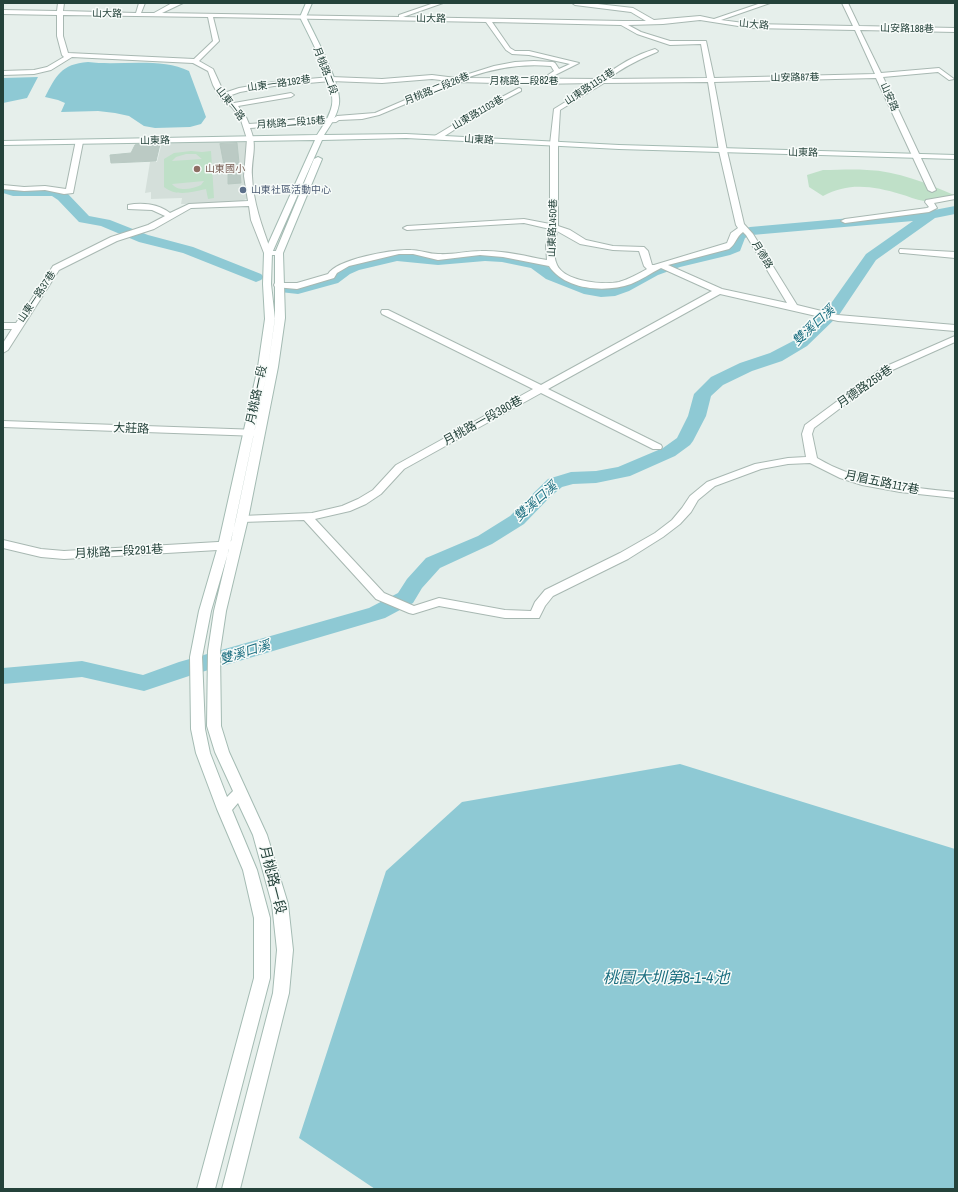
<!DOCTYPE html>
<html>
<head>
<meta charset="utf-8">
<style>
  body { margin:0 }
  #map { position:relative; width:958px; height:1192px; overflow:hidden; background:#e6efeb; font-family:"Archivo Narrow",sans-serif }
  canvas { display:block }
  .frame { position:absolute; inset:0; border:4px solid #24423a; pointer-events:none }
</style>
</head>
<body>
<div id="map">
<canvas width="958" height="1192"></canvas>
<div class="frame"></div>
</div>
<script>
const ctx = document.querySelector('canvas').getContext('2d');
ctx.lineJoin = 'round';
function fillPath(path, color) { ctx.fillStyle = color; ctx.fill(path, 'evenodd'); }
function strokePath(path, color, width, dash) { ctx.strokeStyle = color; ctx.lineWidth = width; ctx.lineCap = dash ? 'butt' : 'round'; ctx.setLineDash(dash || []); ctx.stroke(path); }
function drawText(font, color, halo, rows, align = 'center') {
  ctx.font = font + ' "Archivo Narrow","Noto Sans TC",sans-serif'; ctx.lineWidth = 3; ctx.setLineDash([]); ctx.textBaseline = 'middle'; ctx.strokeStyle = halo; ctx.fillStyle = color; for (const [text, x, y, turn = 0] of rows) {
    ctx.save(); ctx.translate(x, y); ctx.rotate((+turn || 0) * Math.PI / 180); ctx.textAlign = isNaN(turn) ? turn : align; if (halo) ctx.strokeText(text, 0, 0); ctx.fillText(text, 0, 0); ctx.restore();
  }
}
const built = new Path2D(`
  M247,141L245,177L248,198L238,203L181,204L182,198L151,199V192L145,193L150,162H157L162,142Z`);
const green = new Path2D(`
  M191,151L202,152L211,151L214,198L208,199L206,189C193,192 176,197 164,187V159L174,153ZM186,154H196L202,159L172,161L176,157ZM204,181L201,185C193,189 178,192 172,184Z
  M823,170C838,170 852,169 867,170C898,171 926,183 954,195C945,197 933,202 924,201C916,200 908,196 900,194C874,186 848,182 823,196L809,187L807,175Z`);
const water = new Path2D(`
  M88,62C119,66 161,57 189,71L206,117L201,124L190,127L155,128L144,126L129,116L115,113L98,111L61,112L65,103L58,100L45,97C56,76 61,64 88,62Z
  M38,77L27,98L3,103V78Z
  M680,764L955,849V1189H375L299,1138L386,871L462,802Z`);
const river = new Path2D(`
  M3,185L14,188L47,187L61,190L68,194L89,216L110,220L148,235L193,247L261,274L264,277L261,280L256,282L251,280L183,253L139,242L101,226L79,222L58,200L52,196H13L3,193Z
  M955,206V214L935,218L876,260L839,315L807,346L782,361L752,371L723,385L711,396L706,416L693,441L690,445L675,456L630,476L596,483L573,484L562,487L550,497L524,524L492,544L440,568L422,588L413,603L385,618L195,674L144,691L82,677L3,684V668L82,661L143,675L179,662L369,608L398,593L407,579L426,558L478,536L510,516L548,479L571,472L596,471L618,467L663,448L677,438L688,416L694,394L711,377L740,363L770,353L795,340L827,309L866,254L913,221L752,235L745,238L740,251L730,255L680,267L658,275L629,291L615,296L601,297L584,294L546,279L531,268L502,262L485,261L438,265L397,261L359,270L350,274L338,283L298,294L280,292L277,289L280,286L298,284L328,277L340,268L349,264L397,253L438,257L485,253L502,254L541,261L556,273L592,287H613L648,269L670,261L729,245L734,232L750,227L929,211Z`);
const building = new Path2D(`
  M237,143L241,183L228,184V169L225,170L220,144Z
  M160,144L156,161L111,163L110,155L131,153L135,145Z`);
const street = new Path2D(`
  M58,3H64L63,11L136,13L139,3H145L141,13H154L172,3H183L162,13L399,17V15L434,3H443L403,17L623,21H646L631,12L575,5L572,3H589L633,8L654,20L700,16L714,19L761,3H770L721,20L751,24L853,26L842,3H848L859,26L955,28V32L860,30L881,73L939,68L954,79L949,80L938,72L883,77L936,190L932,192L928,190L876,78L714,82L727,151L744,224L753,234L797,305L838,315L955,325V331L838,321L720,294L548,389L661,445L662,447L661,449H653L541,393L404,469L381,494L366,504L350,511L315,519L384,593L414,606L439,598L505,610L531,611L535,602L545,590L620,553L655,533L672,520L682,508L690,496L707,482L755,464L788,458L806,457L802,434L805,425L882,368L955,336V342L888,372L814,428L812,434L817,458C859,483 907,487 955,492V498L900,492L862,485L840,478L810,463L788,464L761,469L715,486L698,500L691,512L680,524L663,537L628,559L553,596L545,606L539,618H505L439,606L413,614L409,613L376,599L304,520L242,522L238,521L236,519L238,517L242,516L312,513L342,506L358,499L373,490L396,465L533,389L382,314L381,312L382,310H388L541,385L712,291L661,268C651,273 641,280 631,284C605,293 565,290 549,266L503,257L480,255L438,260L413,254H399L349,266L337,273L334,278L297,289L275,287L274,285L275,283H297L328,274C337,259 393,249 411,250C420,250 429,254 438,254C452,255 466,251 481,251C503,250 525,256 547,260L546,246L550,229L524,223L407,230L403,228L407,226L524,219L550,224V144L554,109L596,83L534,84L458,82L379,115L362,119L339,120L336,122L250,128C258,147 251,157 252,176C253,202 262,227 271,251H282L283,253L282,255H268L264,253L251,220L249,206L191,208L154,229L117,241L59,270L8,350L3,353V343L12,329H3V323H16L53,266L111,237L148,225L165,216L152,210L128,209V205C142,202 159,204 170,213L189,204L248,201L244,176L247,139L240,117L231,106L225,103L219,96L213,85L208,71L193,63L72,57L51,70L34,74L3,75V71L34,70L47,67L64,57L62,55L57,36V15L3,14V10L57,11ZM63,15L208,17L213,41L194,59L68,53L63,36ZM213,17L486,22L506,50L512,54L529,55L570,64L559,69L555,63L553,62L534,61L515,62L494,66L456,78L432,75L382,79L331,77L274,82L239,88L224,93L213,69L199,61L219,41ZM700,20L751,28L855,30L875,74L714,78L706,41H670L641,32L628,25L663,24ZM492,22L621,25L637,34L670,45L701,44L707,78L608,79C623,67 640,59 657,52L658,51L655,49C635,55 616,66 601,79L466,78C494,68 521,63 551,66L554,71L548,75L551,77L579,63L529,51H515L510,48ZM432,79L449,81L375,113L337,116L334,118L249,124L246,117L238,106L291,97L294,95L291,93L234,103L226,97L240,92L274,86L331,81L382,83ZM708,82L719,151L736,225L738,228L731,233L727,243L654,265H652L648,251L644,247L613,246L586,240L570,230L558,226V144L560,110L604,83ZM557,231L580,244L613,250L639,251L644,266L647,269C638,274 629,279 619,282C603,285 565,282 557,265C552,254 555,241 557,231ZM743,232L746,235L787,303L722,289L668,265L729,249C736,244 736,237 743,232Z
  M519,88L521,89V91L485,110L440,139H434L433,137L481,108Z
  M76,140H82L83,142L73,193L64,194L45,190L24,191L3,189V185L24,187L45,186L66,189Z
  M955,195V199L934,203L937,208L929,212L845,223L841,221L845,219L927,208L929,207L925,202L926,200Z
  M900,249L955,252V258L903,253H900L899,251Z
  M3,421L259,430L264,433L259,436L3,427Z
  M3,540L41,549L64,551L235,541L239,542L241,545L239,548L235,549L64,559L41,557L3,548Z`);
const secondary = new Path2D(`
  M306,3H312L306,17C315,36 342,85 339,104C337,116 330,126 324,135L406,134L619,145L955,155V159L619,149L406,138L322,140L272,253L271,284L275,319L268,367L230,546L211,611L202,657L205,729L210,753L227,797L233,791L215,752L207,726L208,651L214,611L236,519L268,367L275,318V253L314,159L318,157L322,159L283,253L285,318L278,367L248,519L226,611L220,651L221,726L229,752L267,835L288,904L293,950L289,993L240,1189H222L273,993L277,950L272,904L253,835L238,803L232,810L257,870L270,918V978L215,1189H197L254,978V918L243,870L217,809L196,753L191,729L190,657L199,611L218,546L258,367L265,319L263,284L264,253L315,140L3,145V141L317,135C323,126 330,116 332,105C336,85 309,36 300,17Z`);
const markers = [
  [197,169,4,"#8d6e63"],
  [243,190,4,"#5c6f8a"]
];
const farStreetnames = [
  ["山大路",107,14,1],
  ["山大路",431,19,1],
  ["山大路",754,25,5],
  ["山安路188巷",907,29,1],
  ["月桃路二段",325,71,69],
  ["山安路87巷",795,78,-1],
  ["月桃路二段82巷",524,81],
  ["山東一路192巷",279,84,-8],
  ["山東路1151巷",590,87,-33],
  ["月桃路二段26巷",437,89,-22],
  ["山安路",889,97,66],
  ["山東一路",230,104,52],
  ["山東路1103巷",478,113,-30],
  ["月桃路二段15巷",291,123,-4],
  ["山東路",479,140,3],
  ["山東路",155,141,-1],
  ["山東路",803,153,1],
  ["山東路1450巷",553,228,-88],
  ["月德路",762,255,59],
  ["山東一路37巷",37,297,-56]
];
const farEducationnames = [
  ["山東國小",205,169]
];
const farServicenames = [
  ["山東社區活動中心",251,190]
];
const streetNames = [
  ["月德路259巷",865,387,-35],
  ["月桃路一段",257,395,-78],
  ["月桃路一段380巷",483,421,-29],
  ["大莊路",131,429,2],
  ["月眉五路117巷",882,483,12],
  ["月桃路一段291巷",119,552,-3]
];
const waterNames = [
  ["雙溪口溪",814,326,-43],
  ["雙溪口溪",536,502,-41],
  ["雙溪口溪",245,653,-17]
];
const nearStreetnames = [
  ["月桃路一段",272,880,76]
];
const nearWaternames = [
  ["桃園大圳第8-1-4池",666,979]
];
fillPath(built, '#d4dfda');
fillPath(green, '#bfe0c8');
fillPath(water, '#8ec9d4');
fillPath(river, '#8ec9d4');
fillPath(building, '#bbcac4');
strokePath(building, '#b8c9c2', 1);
strokePath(street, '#a8b8b2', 2);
strokePath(secondary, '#a4bbb3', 2);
fillPath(street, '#fff');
fillPath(secondary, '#fff');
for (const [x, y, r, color] of markers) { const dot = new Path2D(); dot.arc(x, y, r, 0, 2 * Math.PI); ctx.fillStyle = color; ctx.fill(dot); strokePath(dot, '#f7fbf9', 1.5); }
drawText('10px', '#24423a', '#f7fbf9', farStreetnames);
drawText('10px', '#785e54', '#f7fbf9', farEducationnames, 'left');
drawText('10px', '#4e5e75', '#f7fbf9', farServicenames, 'left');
drawText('12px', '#24423a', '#f7fbf9', streetNames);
drawText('italic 13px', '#1c6f80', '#f7fbf9', waterNames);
drawText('14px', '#24423a', '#f7fbf9', nearStreetnames);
drawText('italic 16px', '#1c6f80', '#f7fbf9', nearWaternames);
</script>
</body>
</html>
